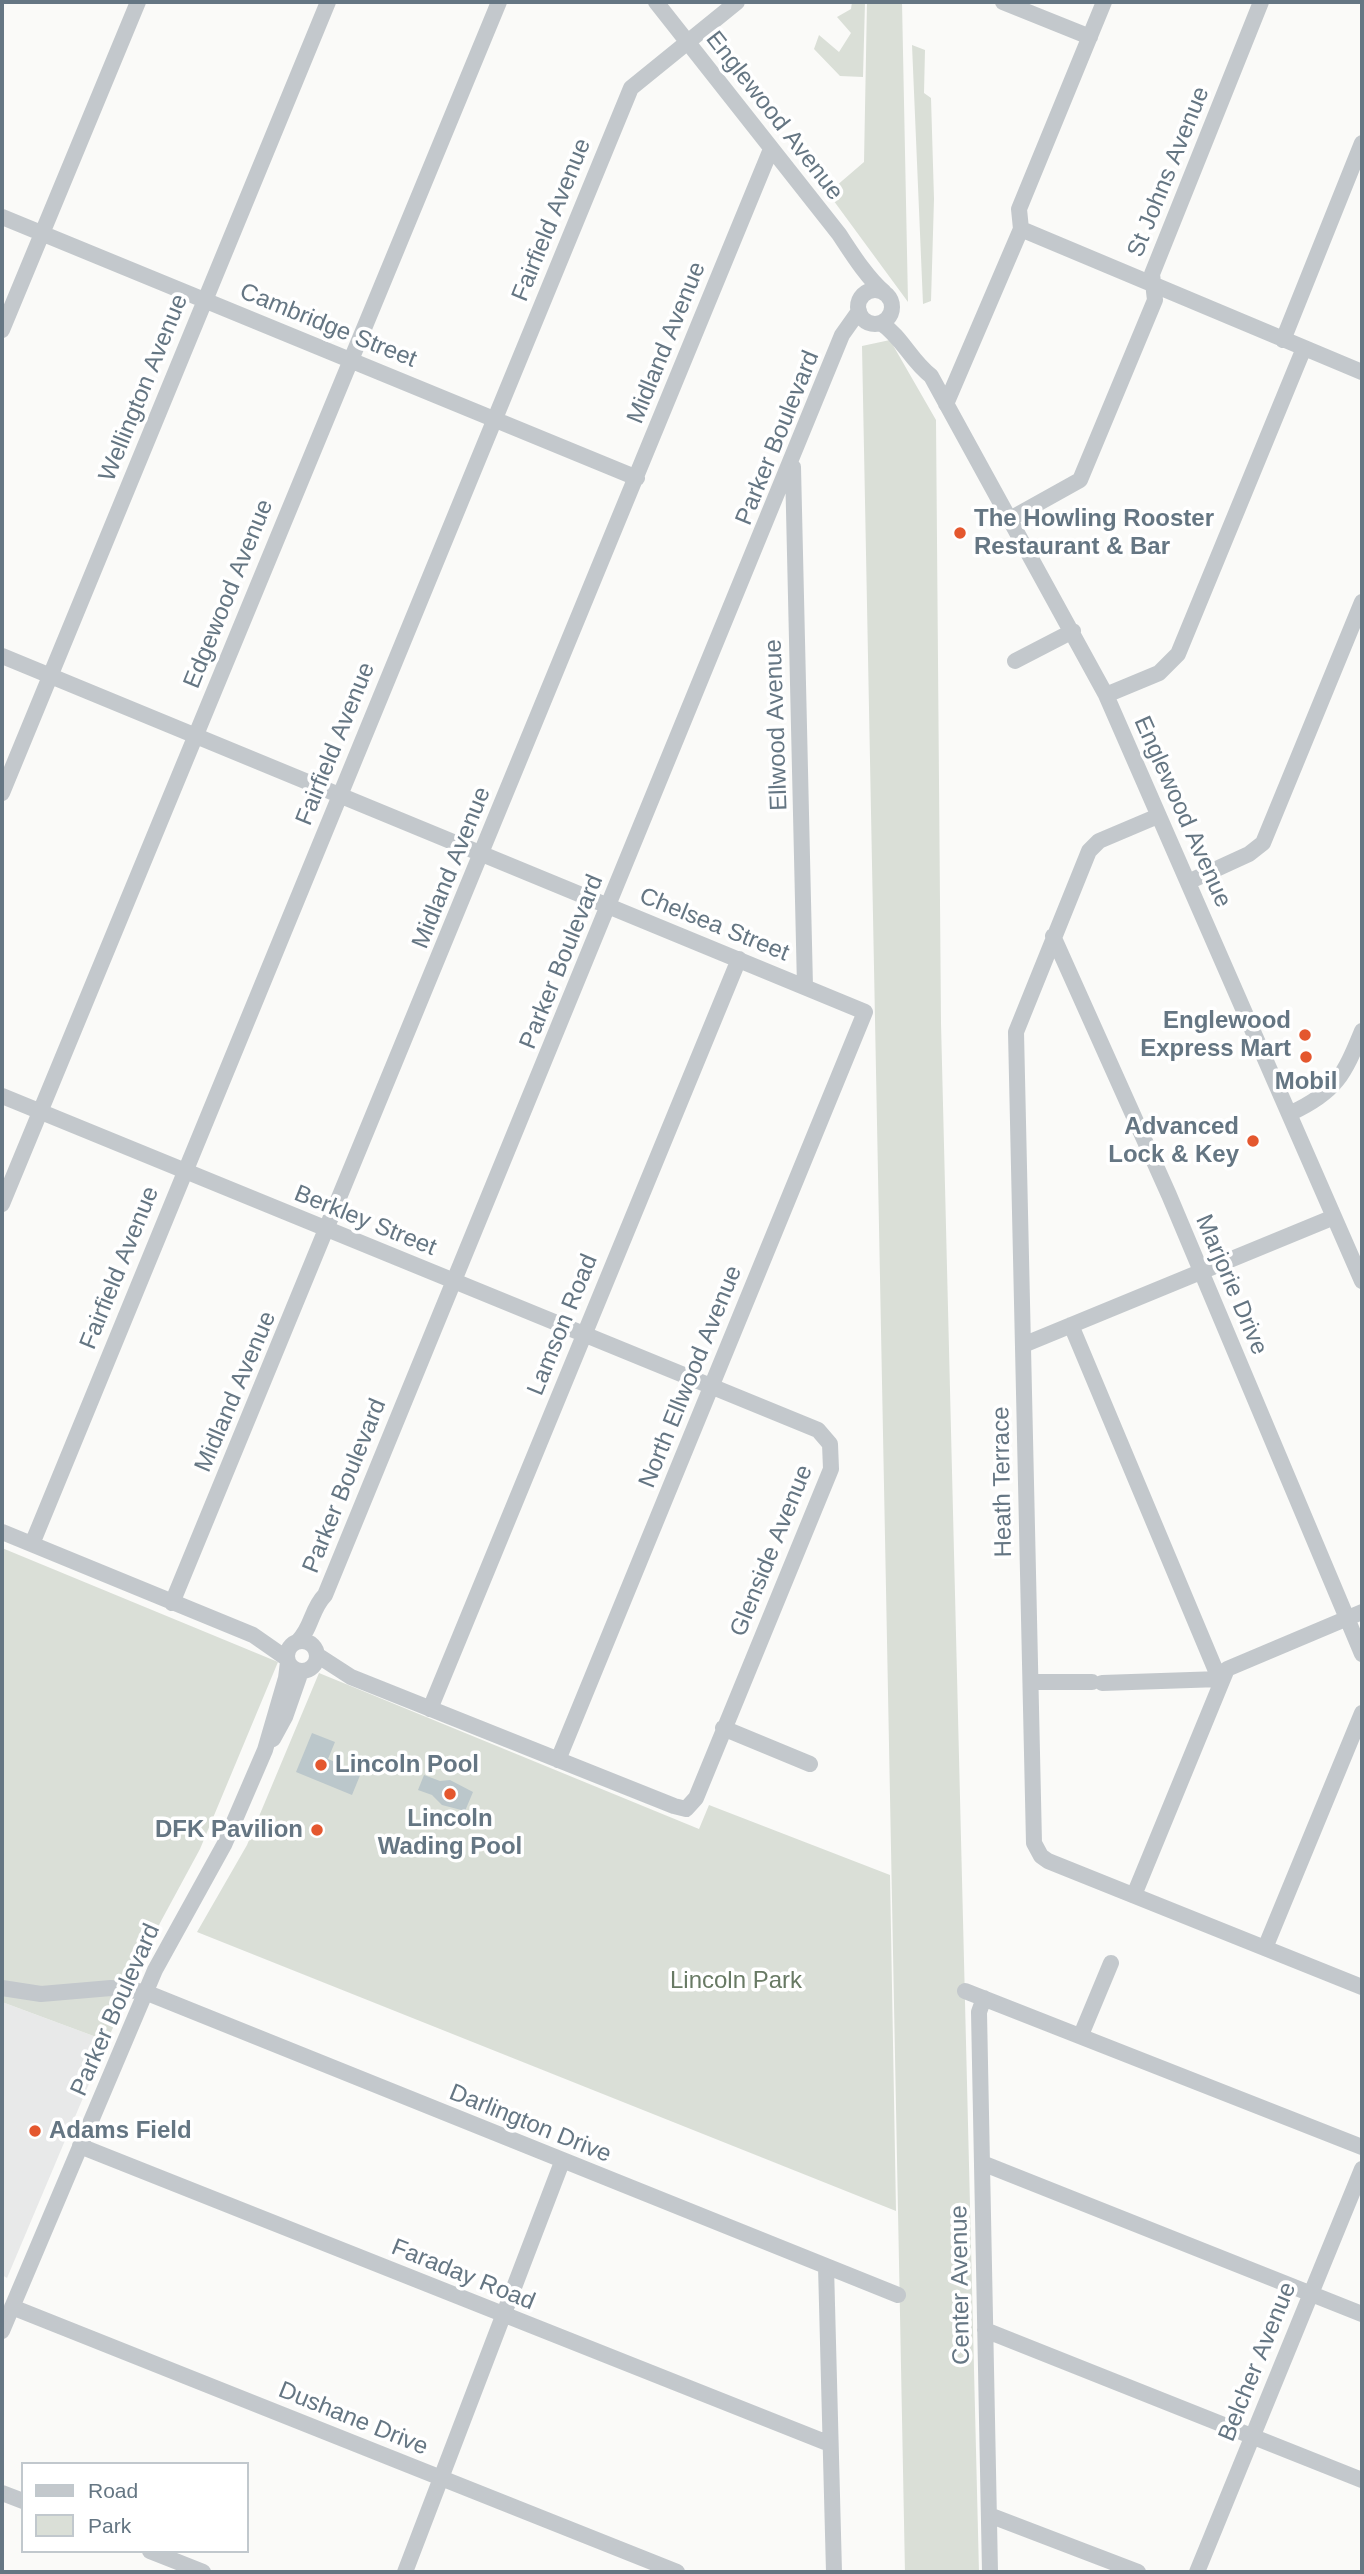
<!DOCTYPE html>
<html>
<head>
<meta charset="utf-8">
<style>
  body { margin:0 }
  #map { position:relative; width:1364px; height:2574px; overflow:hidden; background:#fafaf8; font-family:Helvetica,sans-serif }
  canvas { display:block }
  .frame { position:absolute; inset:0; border:4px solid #657683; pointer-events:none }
  .legend { position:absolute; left:21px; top:2462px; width:228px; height:91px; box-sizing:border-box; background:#fff; border:2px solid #c1c8cd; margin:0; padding:9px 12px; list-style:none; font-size:21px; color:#657683 }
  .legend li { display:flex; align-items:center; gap:14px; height:35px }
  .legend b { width:35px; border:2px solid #c1c8cd }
</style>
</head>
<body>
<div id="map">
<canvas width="1364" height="2574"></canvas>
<div class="frame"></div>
<ul class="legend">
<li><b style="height:9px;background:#c3c8cc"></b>Road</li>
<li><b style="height:19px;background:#dadfd7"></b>Park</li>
</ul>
</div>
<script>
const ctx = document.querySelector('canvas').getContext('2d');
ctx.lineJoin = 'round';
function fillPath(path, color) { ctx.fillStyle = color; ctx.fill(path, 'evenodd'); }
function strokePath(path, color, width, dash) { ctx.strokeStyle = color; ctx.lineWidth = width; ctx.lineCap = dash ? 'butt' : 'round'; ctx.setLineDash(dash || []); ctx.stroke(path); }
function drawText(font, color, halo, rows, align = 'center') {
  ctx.font = font + ' Helvetica,sans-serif'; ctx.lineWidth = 7; ctx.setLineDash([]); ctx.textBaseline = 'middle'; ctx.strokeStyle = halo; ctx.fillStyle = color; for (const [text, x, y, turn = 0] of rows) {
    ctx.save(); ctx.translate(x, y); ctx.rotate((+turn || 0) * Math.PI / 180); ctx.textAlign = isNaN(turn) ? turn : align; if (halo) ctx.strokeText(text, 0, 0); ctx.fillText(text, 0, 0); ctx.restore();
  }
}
const built = new Path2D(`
  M2,2002L107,2041L7,2278L2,2275Z`);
const green = new Path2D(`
  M852,2H865L863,77L840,76L814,49L819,35L839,52L851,33L837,17L851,9Z
  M867,2H902L908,302L828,193L864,162Z
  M912,45L925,50L924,93L931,98L934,199L931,301L923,304Z
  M890,340L936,420L941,1023L979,2572H905L862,346Z
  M2,1548L278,1662L200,1849L160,1923L107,2041L2,2002Z
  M319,1673L699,1829L709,1805L890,1875L896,2211L197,1932L247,1845Z`);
const water = new Path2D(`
  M312,1733L335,1742L328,1759L361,1773L352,1795L296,1772Z
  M424,1775L440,1781L450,1780L473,1792L465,1811L442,1805L432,1795L418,1790Z`);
const minor = new Path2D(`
  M656,2L839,234C851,252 867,278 884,292
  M1003,2L1090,37
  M2,217L637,478
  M1021,229L1362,372
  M858 307a17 17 0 1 1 34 0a17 17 0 1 1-34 0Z
  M881,323C902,337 911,361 931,376L1106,695L1362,1281
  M2,330L138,2
  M1283,340L1362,143
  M946,404L1021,229L1019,209L1104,2
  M793,467L805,987
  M1010,519L1080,480L1155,300L1152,274L1261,2
  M2,656L865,1012L558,1760
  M1015,661L1073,631
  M1106,695L1159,673L1178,654L1304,348
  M2,793L328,2
  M1158,816L1099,841L1089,851L1016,1032L1034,1843L1041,1856L1048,1861L1362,1987
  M1188,882L1249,854L1263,843L1362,602
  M1053,936L1169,1195L1362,1654
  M2,1096L818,1430L830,1444L831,1469L696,1798L686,1809L674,1806L351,1677L317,1655
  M1291,1113C1336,1092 1344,1075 1362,1031
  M2,1204L499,2
  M1071,1325L1221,1683
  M1023,1345L1334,1217
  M2,1532L253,1635L286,1658
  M32,1544L631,88L737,2
  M172,1603L771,149
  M287 1656a15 15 0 1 1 30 0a15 15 0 1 1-30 0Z
  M298,1641C312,1628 311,1609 325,1595L842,335L859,311
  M1031,1682H1092
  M1102,1683L1220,1679
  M430,1709L739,959
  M723,1728L810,1764
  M273,1739L285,1717L299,1677
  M1134,1895L1227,1669L1362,1612
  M1265,1948L1362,1713
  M2,1988L41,1994L111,1988L145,1992L898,2295
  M965,1991L1362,2147
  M984,1998L979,2012L990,2572
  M1081,2035L1111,1963
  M80,2146L830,2444
  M982,2163L1362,2314
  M826,2266L834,2572
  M12,2307L677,2572
  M985,2330L1362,2480
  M2,2331L155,1970L224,1845L265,1750L286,1678L288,1662
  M2,2493L23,2501
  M989,2515L1138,2572
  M150,2551L203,2572
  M405,2572L562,2162
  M1197,2572L1362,2169`);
const markers = [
  [960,533,7,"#e4572e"],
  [1305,1035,7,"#e4572e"],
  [1306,1057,7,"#e4572e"],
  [1253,1141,7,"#e4572e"],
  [321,1765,7,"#e4572e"],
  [450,1794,7,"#e4572e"],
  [317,1830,7,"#e4572e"],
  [35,2131,7,"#e4572e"]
];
const streetNames = [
  ["Englewood Avenue",774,116,52],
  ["St Johns Avenue",1169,172,-68],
  ["Fairfield Avenue",552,220,-68],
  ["Cambridge Street",328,326,22],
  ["Midland Avenue",667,343,-68],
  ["Wellington Avenue",144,388,-68],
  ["Parker Boulevard",778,438,-68],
  ["Edgewood Avenue",229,594,-68],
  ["Ellwood Avenue",777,725,-92],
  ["Fairfield Avenue",336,744,-68],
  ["Englewood Avenue",1182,812,66],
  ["Midland Avenue",452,868,-68],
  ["Chelsea Street",714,925,22],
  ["Parker Boulevard",562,962,-68],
  ["Berkley Street",365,1221,22],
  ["Fairfield Avenue",120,1268,-68],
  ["Marjorie Drive",1231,1285,67],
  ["Lamson Road",563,1325,-68],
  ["North Ellwood Avenue",691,1377,-68],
  ["Midland Avenue",236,1392,-67],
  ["Heath Terrace",1003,1482,-91],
  ["Parker Boulevard",345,1486,-68],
  ["Glenside Avenue",772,1551,-68],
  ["Parker Boulevard",116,2010,-66],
  ["Darlington Drive",530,2124,22],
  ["Faraday Road",463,2275,22],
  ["Center Avenue",961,2285,-91],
  ["Belcher Avenue",1258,2362,-68],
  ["Dushane Drive",353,2419,22]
];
const poiNames = [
  ["The Howling Rooster",974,519],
  ["Restaurant & Bar",974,547],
  ["Englewood",1291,1021,"right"],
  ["Express Mart",1291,1049,"right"],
  ["Mobil",1306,1082,"center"],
  ["Advanced",1239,1127,"right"],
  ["Lock & Key",1239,1155,"right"],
  ["Lincoln Pool",335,1765],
  ["Lincoln",450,1819,"center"],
  ["Wading Pool",450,1847,"center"],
  ["DFK Pavilion",303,1830,"right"],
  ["Adams Field",49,2131]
];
const parkNames = [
  ["Lincoln Park",736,1981]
];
fillPath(built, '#e8e9e9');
fillPath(green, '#dadfd7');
fillPath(water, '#bbc7cb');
strokePath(minor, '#c3c8cc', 16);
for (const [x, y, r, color] of markers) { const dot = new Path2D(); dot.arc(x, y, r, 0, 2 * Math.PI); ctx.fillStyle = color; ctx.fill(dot); strokePath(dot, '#fff', 2.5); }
drawText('24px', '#657683', '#fff', streetNames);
drawText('bold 24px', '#657683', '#fff', poiNames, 'left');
drawText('24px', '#687a64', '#fff', parkNames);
</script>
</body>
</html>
